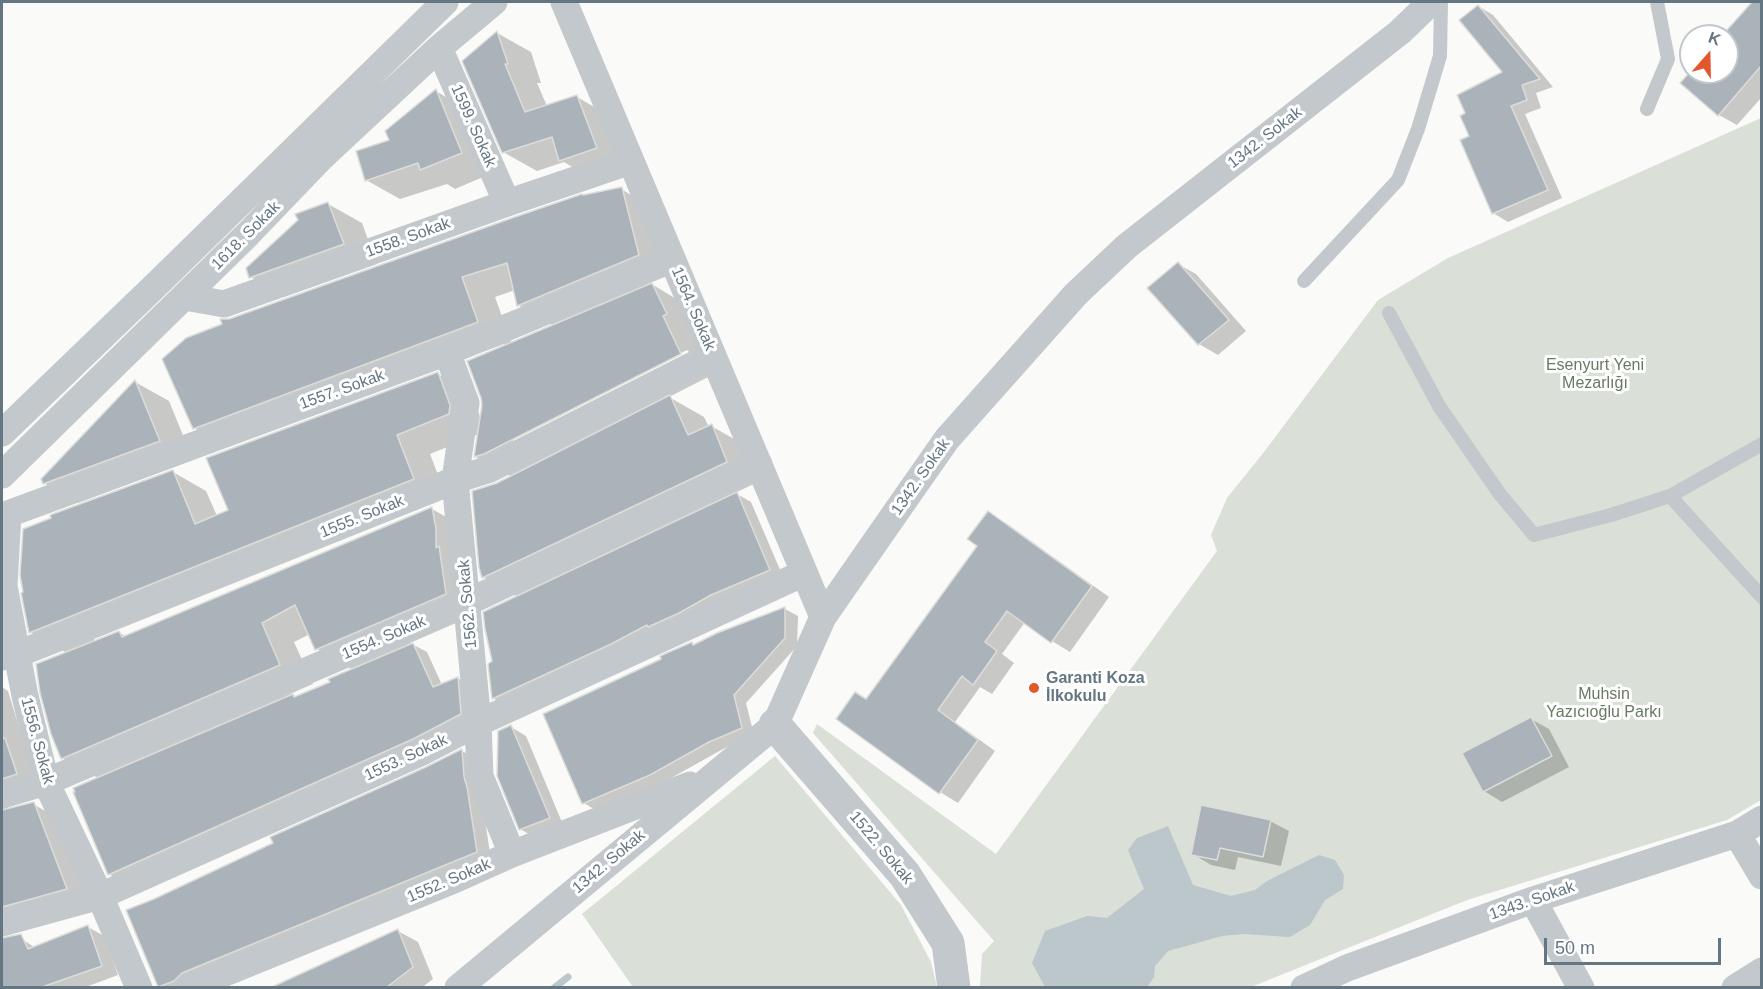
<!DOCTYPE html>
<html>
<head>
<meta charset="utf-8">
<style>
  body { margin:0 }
  #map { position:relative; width:1763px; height:989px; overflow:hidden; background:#fafaf8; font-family:Helvetica,sans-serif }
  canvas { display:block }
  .frame { position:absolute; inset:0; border:3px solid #657683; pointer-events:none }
  .north { position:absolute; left:1679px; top:24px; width:60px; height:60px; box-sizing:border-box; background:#fff; border:2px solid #c1c8cd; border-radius:50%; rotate:20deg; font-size:16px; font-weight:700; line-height:24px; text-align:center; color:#657683 }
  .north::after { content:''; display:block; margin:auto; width:21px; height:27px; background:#e4572e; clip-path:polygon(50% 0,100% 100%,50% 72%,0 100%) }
  .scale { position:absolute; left:1544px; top:938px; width:177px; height:27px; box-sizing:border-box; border:3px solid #657683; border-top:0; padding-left:8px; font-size:18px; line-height:21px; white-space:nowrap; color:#657683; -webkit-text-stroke:4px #fff; paint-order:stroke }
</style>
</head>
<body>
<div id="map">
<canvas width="1763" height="989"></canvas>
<div class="frame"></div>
<div class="north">K</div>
<div class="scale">50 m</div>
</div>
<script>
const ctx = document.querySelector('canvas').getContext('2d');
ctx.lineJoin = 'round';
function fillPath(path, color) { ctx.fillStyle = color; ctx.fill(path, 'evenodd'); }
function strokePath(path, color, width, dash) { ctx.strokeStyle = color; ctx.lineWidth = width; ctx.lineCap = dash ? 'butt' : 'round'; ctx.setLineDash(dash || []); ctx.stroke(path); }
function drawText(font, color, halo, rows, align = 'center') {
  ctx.font = font + ' Helvetica,sans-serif'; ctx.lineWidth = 6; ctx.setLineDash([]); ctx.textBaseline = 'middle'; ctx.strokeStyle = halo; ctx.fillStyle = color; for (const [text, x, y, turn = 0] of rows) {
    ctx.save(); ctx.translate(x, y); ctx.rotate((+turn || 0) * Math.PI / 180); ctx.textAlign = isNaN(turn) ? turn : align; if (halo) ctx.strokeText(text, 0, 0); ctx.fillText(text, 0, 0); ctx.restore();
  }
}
const green = new Path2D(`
  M1761,118V800L1727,820L1467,900L1251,987H980L982,954L994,941L813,733L817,724L996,854L1217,551L1211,535L1227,498L1264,452L1378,300L1448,258Z
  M775,756L901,905L931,962L937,987H633L582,914Z`);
const water = new Path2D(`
  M1168,826L1193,885L1231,896L1255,890L1267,881L1319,855L1335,860L1344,875L1343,889L1325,900L1310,925L1290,937L1243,934L1222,936L1168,951L1155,966L1154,977L1147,987H1045L1032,963L1045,931L1087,916L1107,918L1144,889L1128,850L1137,838Z`);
const shadow = new Path2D(`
  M1753,3L1760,7L1762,6V97L1737,125L1719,115L1692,72H1727V36H1724Z
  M1478,6L1493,15L1553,87L1536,93L1541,108L1525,114L1562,198L1508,222L1493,213L1471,137L1467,114L1504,72Z
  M497,33L531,52L541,83H537L547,106L577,97L610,116L630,167L594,180L564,162L537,171L503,152Z
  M436,91L469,111L495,172L455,189L447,184L400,199L366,180L391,141Z
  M621,189L655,209L672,274L650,283L686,305L714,374L669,397L704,417L709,427L711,426L745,445L760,481L735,493L751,502L784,579L507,707L493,698L494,662L518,597L483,577L512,477L476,457L479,434L430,454L447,498L94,639L95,642L119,632L126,637L432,509L466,528L479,613L410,643L427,652L442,685L458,678L471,686L475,722L123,882L109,874L98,778L62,758L67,653L30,632L173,472L206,491L217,516L230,511L438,374L471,393L481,419L505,347L504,344L228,447L194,428L224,325L230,320ZM515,290L518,305L554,326L512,344L495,297ZM687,350L689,352L513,441V438ZM310,634L317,649L353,670L332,683L297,698L290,694L313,684L294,642Z
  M328,204L362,223L377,264L284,297L251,277Z
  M1178,264L1196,274L1246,331L1218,355L1199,344L1149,288Z
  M135,382L169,401L193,460L78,503L44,483Z
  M988,513L1006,523L1109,597L1070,652L1052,641L1025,622L1002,654L1014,663L992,694L980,687L955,722L995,751L958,803L940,792L867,700L979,546Z
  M785,609L798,616L797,646L746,703L754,735L723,749L664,782L597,811L584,803L545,715L663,660L692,644L695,646L718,634Z
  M2,687L8,691L37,786L7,804L8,811L33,804L54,816L87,900L2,926Z
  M1531,719L1549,729L1569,767L1502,802L1484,791Z
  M511,727L526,736L564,827L536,838L520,829Z
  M462,751L476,759L491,860L190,988H162L159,986L154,900L275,844Z
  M1270,821L1289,831L1281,866L1238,857L1235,870L1211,865L1193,854Z
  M88,927L104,936L118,975L83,988H2V947L23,940L36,948Z
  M398,931L418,942L433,979L421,988H267L297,978Z`);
const stream = new Path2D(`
  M554,988L568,977`);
const building = new Path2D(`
  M1752,2H1761V66L1718,116L1680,83L1690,72H1727V30Z
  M1478,5L1540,79L1522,85L1527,100L1511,106L1548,190L1492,214L1460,140L1469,136L1460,116L1465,113L1457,95L1502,72L1459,20Z
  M497,31L508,64H505L525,112L577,95L597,148L559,161L552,137L502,153L462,61Z
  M436,89L462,153L420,170L418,163L365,181L356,151L389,140L385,131Z
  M622,187L639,255L517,306L507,263L462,277L478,322L193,429L162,359L186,338L222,324L220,319H229L512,218L582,194L583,195Z
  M328,202L344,244L249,278L246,268L298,220L295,214Z
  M1178,262L1229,320L1198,345L1147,288Z
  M652,283L667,314L663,316L681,354L484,454L474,457L482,405L481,398L467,361Z
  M438,372L450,405L449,414L397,435L414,479L29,633L21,593L23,592L20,575L23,529L51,518L50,515L173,470L195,524L228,510L206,458Z
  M135,380L160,441L43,484L41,479Z
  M670,395L688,435L712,424L727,462L482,578L479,568L472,491L497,483Z
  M737,492L770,570L711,595L679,613L648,627L647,625L611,644L492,699L488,664L492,661L485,629L483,612Z
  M432,507L436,529V548L439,546L446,594L315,650L295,605L262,623L280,665L61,759L51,734L40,693L36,664L119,631L122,637Z
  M988,511L1092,586L1051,643L1007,611L985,642L997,651L973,685L962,676L938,710L978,740L939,794L836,719L855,692L866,699L977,546L967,539Z
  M785,607V638L734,695L742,728L709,742L650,775L582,804L543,714L661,659L660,656L692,642L693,645L717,633Z
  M413,643L433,687L458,677L461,714L413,739L108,875L73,792H75L73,788L293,694L294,697L330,682L328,679Z
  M1531,717L1552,756L1483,792L1462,753Z
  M511,725L550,818L519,830L497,776L498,731Z
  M5,738L17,774L2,779V739Z
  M462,749L464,777L467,787L477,852L182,973L174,981L158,987L126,910L154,899L273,843L270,837L426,767Z
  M34,802L67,889L2,907V810Z
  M1201,805L1271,820L1263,857L1220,848L1217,860L1191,855Z
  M88,925L102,966L42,987H2V938L21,934L28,949Z
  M398,929L413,967L387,987H272Z`);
const service = new Path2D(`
  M1647,109L1668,59L1657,2
  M1304,281L1398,180L1418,129L1440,56L1441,2
  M1389,313L1439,406L1499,493L1534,535L1611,515L1670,496
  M1762,444L1670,496L1762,597`);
const minor = new Path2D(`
  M564,2L823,617
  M439,48L507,203
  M185,297L224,304L507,203L631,161
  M447,352L466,403L455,480L478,723L480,776L512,854
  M2,433L160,281L445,2
  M2,475L248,234L321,158L439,48L494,2
  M2,657L18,654L455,480L490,469L713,356
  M2,795L46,782L468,602L759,464
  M1737,834L1762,876
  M1533,900L1581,988
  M2,923L100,896L116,889L420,753L478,723L804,573
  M139,988L100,896L46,782L25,696L4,586L8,514L447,352L525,320L672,258
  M188,988L454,880L512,854L690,785
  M458,988L775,725L823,617L903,502L947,439L1076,294L1127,246L1400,32L1431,2
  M1304,988L1347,968L1533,900L1737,834L1762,819
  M1735,988L1762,971`);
const tertiary = new Path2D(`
  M775,725L905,875L948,943L954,988`);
const markers = [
  [1034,688,6,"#e4572e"]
];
const streetNames = [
  ["1599. Sokak",473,126,66],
  ["1342. Sokak",1265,138,-38],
  ["1618. Sokak",246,236,-45],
  ["1558. Sokak",408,238,-20],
  ["1564. Sokak",693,309,67],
  ["1557. Sokak",342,390,-20],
  ["1342. Sokak",921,477,-55],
  ["1555. Sokak",362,517,-22],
  ["1562. Sokak",468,604,-95],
  ["1554. Sokak",384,638,-23],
  ["1556. Sokak",37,741,75],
  ["1553. Sokak",406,758,-25],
  ["1522. Sokak",881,848,50],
  ["1342. Sokak",609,862,-40],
  ["1552. Sokak",449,881,-23],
  ["1343. Sokak",1532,901,-19]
];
const parkNames = [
  ["Esenyurt Yeni",1595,366],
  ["Mezarlığı",1595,384],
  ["Muhsin",1604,695],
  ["Yazıcıoğlu Parkı",1604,713]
];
const poiNames = [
  ["Garanti Koza",1046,679],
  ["İlkokulu",1046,697]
];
fillPath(green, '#dadfd7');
fillPath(water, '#bbc7cb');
fillPath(shadow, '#0003');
strokePath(stream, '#bbc7cb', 7);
fillPath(building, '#aab3b9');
strokePath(building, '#dcdcda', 1.5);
strokePath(service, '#c3c8cc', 14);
strokePath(minor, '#c3c8cc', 27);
strokePath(tertiary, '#c3c8cc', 33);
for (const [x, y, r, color] of markers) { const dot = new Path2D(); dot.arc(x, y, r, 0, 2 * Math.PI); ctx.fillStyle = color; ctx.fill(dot); strokePath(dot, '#fff', 2); }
drawText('16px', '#657683', '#fff', streetNames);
drawText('16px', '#687a64', '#fff', parkNames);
drawText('bold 16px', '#657683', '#fff', poiNames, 'left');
</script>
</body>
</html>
